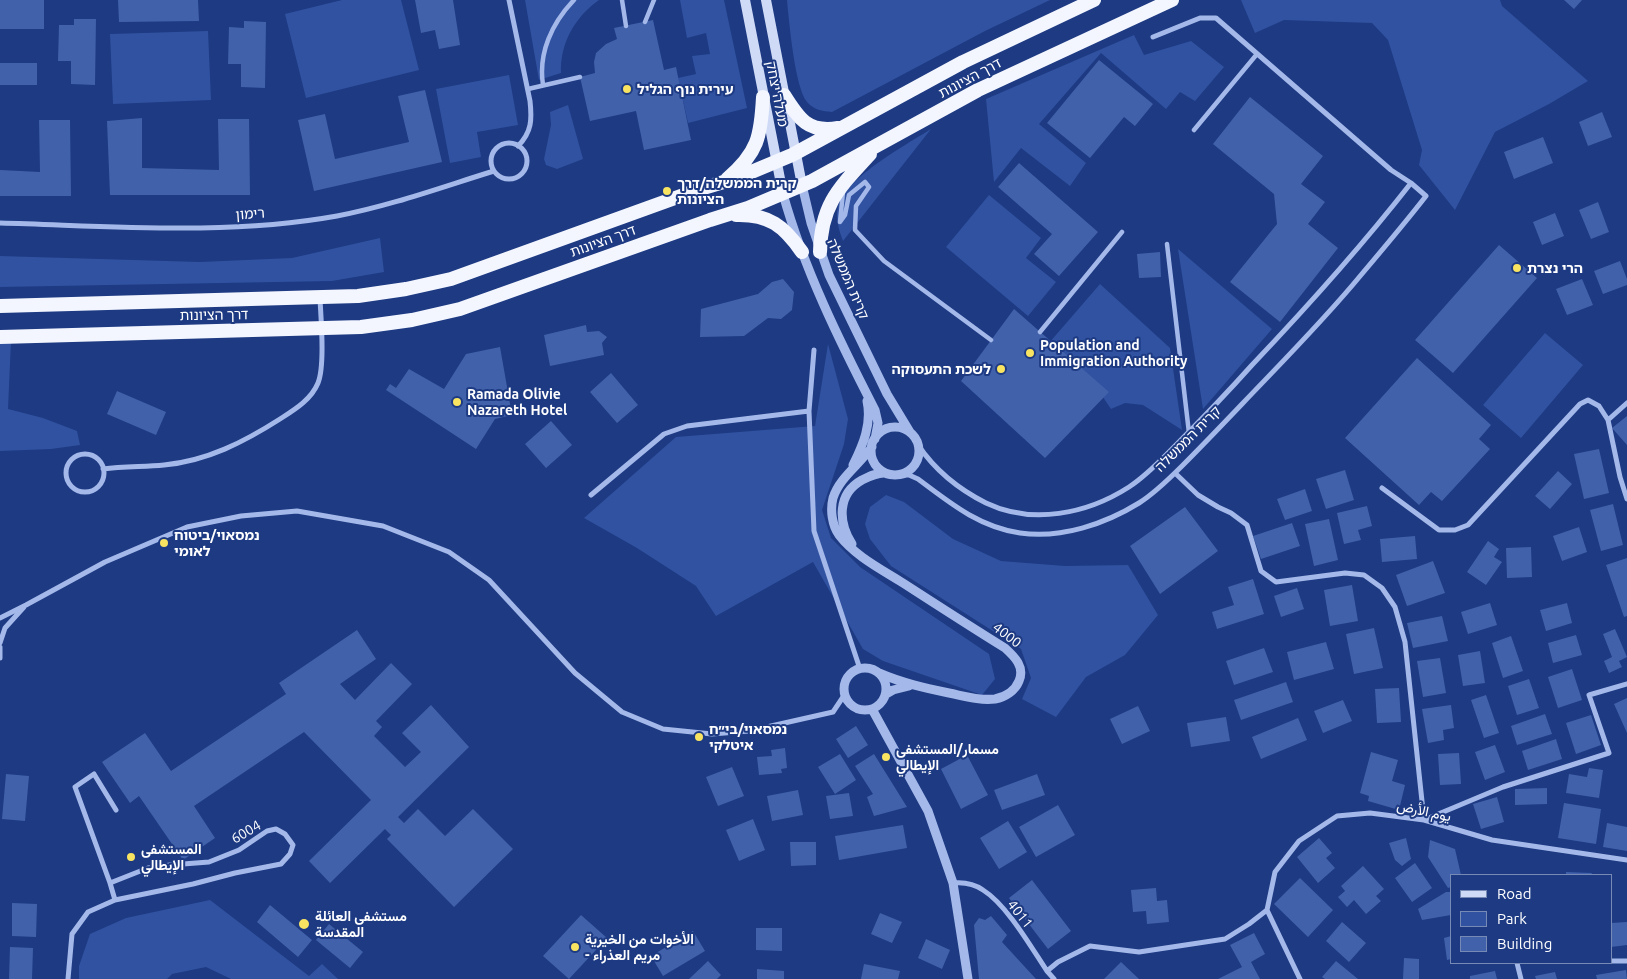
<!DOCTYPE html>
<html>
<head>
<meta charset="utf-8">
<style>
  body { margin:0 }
  #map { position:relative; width:1627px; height:979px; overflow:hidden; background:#1d3a83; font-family:Ubuntu,sans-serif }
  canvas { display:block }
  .legend { position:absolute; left:1450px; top:874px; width:162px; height:90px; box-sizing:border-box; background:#1d3a83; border:1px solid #7789b5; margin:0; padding:6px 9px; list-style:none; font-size:15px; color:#fff }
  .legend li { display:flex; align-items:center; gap:10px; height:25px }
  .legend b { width:25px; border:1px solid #7789b5 }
</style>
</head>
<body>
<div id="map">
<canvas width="1627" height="979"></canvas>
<ul class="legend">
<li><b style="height:6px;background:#cfdaf7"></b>Road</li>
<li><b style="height:14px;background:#3152a1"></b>Park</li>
<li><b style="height:14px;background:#4161aa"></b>Building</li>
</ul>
</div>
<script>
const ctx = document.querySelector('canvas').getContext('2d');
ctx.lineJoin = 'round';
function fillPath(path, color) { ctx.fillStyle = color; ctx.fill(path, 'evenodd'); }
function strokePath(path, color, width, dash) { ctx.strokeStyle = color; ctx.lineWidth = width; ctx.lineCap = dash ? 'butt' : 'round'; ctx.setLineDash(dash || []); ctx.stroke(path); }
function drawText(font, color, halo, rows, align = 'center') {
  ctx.font = font + ' Ubuntu,Vazirmatn,"Noto Sans Hebrew",sans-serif'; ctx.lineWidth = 4; ctx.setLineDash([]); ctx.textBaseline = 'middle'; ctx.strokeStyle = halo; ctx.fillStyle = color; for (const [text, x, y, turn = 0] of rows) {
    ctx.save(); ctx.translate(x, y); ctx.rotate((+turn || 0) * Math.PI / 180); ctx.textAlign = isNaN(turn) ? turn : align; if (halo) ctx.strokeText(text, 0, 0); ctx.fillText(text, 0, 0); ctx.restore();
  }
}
const green = new Path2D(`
  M342,0H401L419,70L306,98L285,14Z
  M525,0H599C575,17 560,43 561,73L539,80Z
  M680,0H724L747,108L688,123L678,78L696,74L692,56L710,54L706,33L687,38Z
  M787,0H1050L985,31L832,112C822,111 814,110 807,102C795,88 789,22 787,0Z
  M1241,0H1500L1502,6L1588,81L1549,104L1495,132L1455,210L1419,165L1422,150L1388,40L1372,23L1284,20L1255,33Z
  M208,31L211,100L113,104L110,34Z
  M1134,35L1144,55L1191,41L1224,67L1195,101L1180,92L1166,109L1101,53L1039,124L1086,163L1070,186L1021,148L994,182L986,99Z
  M509,75L518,125L477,132L481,157L450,163L436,89Z
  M568,105L583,159L557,169L546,165L544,159L551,125L550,112Z
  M931,129L843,241C839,230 835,219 838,207C846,177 906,145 931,129Z
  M989,195L1041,238L1026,258L1056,282L1028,316L946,247Z
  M380,238L384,272L332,281L0,287V256L200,262L292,258Z
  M1178,249L1272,329L1203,409Z
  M1100,284L1170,348L1182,430L1143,405L1125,403L1111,409L1090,378L1049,343Z
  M1545,333L1583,365L1521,438L1483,405Z
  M11,341L8,409L43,418L77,431L80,445L51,449L0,451V342Z
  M828,344L848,419L844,444L822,510L831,538L860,567L989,654L995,679L982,695L883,661L863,649L813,562L716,616L696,586L637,548L584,518L676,437L815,426Z
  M886,495L904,502L953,539L1001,561L1065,566L1128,565L1158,615L1125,655L1086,677L1056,717L1022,699L1031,678L1021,649L891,566L870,539L865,524L870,507Z
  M210,900L309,976L322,964L338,979H231L206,967L172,974L167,979H79V966L90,934L126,918Z`);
const building = new Path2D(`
  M0,0H44V29H0Z
  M118,0H198L199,21L119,22Z
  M415,0H453L460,45L439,49L435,30L421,33Z
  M1564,0H1582L1574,9Z
  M74,19H96L95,85L71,84V61H58L59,25H74Z
  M653,20L664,70L676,67L691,140L644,150L636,111L590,121L580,77L595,73L594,62L596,53L606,44L617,39L614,28Z
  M244,21L266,22L265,88L241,87V64H228L229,27L244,28Z
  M1099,60L1153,104L1135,126L1124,117L1090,158L1047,123Z
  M0,63H37V85H0Z
  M425,90L442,162L314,191L298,120L325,114L335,159L409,142L398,96Z
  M1250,97L1323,156L1301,184L1325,202L1308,224L1338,248L1280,322L1230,282L1277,224L1274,194L1213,144Z
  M1602,112L1612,137L1588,146L1579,122Z
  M142,118V168L219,170L218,119H249L250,195H110L107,121Z
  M39,120H70L71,196H0V170L40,172Z
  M1543,137L1553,163L1514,179L1504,152Z
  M1019,163L1098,232L1059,276L1034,254L1052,234L998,187Z
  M1598,202L1609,232L1591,239L1579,210Z
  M1555,213L1564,236L1542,245L1533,222Z
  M1499,245L1537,278L1453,373L1415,340Z
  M1160,252L1161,277L1139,278L1137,254Z
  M1620,261L1627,279V285L1603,294L1594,271Z
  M783,279L794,292L792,310L781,319L768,318L744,336L700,337L701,309L758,294L772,282Z
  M1582,279L1593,305L1567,315L1556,289Z
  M1014,309L1109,392L1045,458L961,381Z
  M586,325L587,332L599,331L607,337L602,343L604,355L550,366L544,335Z
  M500,347L512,415L495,419L476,449L386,390L390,384L396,388L409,369L444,389L466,354Z
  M1417,358L1491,425L1479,439L1490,449L1442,501L1431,492L1419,505L1345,438Z
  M611,373L638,405L617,423L590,392Z
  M117,391L166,412L156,435L107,414Z
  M1627,416V445L1612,428Z
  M551,421L572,445L546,468L525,444Z
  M1599,449L1609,493L1584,499L1574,454Z
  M1345,470L1354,500L1326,509L1316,479Z
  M1558,471L1572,484L1550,509L1535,496Z
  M1305,489L1312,511L1285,520L1277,499Z
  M1613,504L1623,545L1601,551L1590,510Z
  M1367,506L1372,526L1358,530L1361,540L1344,544L1337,513Z
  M1185,507L1218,551L1160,594L1130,546Z
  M1329,519L1338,560L1314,566L1305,524Z
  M1292,523L1300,546L1261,559L1253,536Z
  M1579,527L1587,552L1562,561L1553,536Z
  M1415,536L1417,559L1382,562L1380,539Z
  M1488,541L1499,549L1494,557L1502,562L1486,585L1467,572Z
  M1531,547L1532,577L1507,578L1506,548Z
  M1627,558V616L1624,617L1606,565Z
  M1433,561L1445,593L1407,606L1396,575Z
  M1253,579L1264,614L1217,629L1212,612L1234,605L1228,587Z
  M1352,585L1358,621L1330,626L1324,590Z
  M1297,588L1304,609L1281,617L1274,596Z
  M1490,603L1497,625L1468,634L1461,612Z
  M1567,603L1572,623L1546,631L1540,610Z
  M1442,616L1448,641L1413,648L1407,623Z
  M1374,628L1383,668L1354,674L1346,634Z
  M1615,629L1627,657L1619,661L1622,667L1609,673L1604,661L1612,657L1603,634Z
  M357,630L376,659L340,684L355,700L391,663L412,684L376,721L382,727L374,736L405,767L421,752L402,733L431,705L469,747L398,817L404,823L418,809L445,836L473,809L513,849L454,907L387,839L391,835L385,829L330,883L309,861L371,800L304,732L194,806L215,838L183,860L139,796L130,803L102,762L145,733L171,771L286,694L279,683Z
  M1576,635L1582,655L1553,663L1548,643Z
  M1511,636L1523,671L1503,678L1492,643Z
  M1326,642L1334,669L1294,680L1287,652Z
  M1264,648L1273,672L1234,685L1226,661Z
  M1480,651L1485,683L1463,686L1458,655Z
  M1440,658L1446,693L1423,697L1417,661Z
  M1572,669L1582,700L1558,708L1548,677Z
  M1529,679L1539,708L1517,715L1508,686Z
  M1286,682L1293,702L1241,720L1234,700Z
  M1399,688L1401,722L1377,723L1375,689Z
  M1486,695L1499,733L1484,738L1471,700Z
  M1627,698V733L1614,704Z
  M1343,700L1352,721L1323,733L1314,711Z
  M1451,705L1454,728L1443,730L1444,740L1428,743L1422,709Z
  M1138,706L1150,731L1122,744L1110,719Z
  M1545,714L1552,734L1517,745L1511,726Z
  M1591,715L1601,745L1576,754L1566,723Z
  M1226,717L1230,741L1191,747L1187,723Z
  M1298,718L1307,740L1261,759L1252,737Z
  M856,726L868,745L848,758L836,739Z
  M1556,739L1562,759L1528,770L1522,751Z
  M1495,745L1505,772L1485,780L1475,752Z
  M785,748L787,768L781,769L782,773L759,775L757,757L772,756L771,750Z
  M1371,752L1398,760L1392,781L1405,785L1399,810L1368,801L1369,796L1360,793Z
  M1459,753L1461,784L1440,785L1438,754Z
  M840,754L856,780L835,794L818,767Z
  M874,754L907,807L874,816L867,797L873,794L855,766Z
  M967,755L988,795L961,809L941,769Z
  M732,767L744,796L718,806L706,777Z
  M1589,768L1603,770L1599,798L1566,793L1569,774L1587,777Z
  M6,774L29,776L25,821L2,819Z
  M1037,774L1045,795L1002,810L994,790Z
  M1547,788V804L1515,805V789Z
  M798,790L803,815L772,821L767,796Z
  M849,793L853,816L830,819L826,796Z
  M1497,797L1504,822L1481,829L1473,804Z
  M1564,803L1601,809L1596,844L1558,838Z
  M1058,805L1075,835L1036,857L1019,827Z
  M753,819L765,850L739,861L726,830Z
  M1008,821L1027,852L999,869L980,838Z
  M1607,823L1627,827V851L1603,847Z
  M903,825L907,848L839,860L835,836Z
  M1319,838L1332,853L1326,858L1335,868L1318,883L1297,857Z
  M1406,838L1411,859L1402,866L1395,860L1389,843Z
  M1430,840L1455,849L1461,875H1451V887L1448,888L1428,857Z
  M790,842H816V865L791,866Z
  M1415,863L1432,888L1412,902L1395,878Z
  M1363,866L1384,889L1376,896L1381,901L1366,914L1354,900L1347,907L1338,897L1345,891L1341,886Z
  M1566,872L1592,873L1591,875H1566Z
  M1300,878L1333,910L1308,937L1274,904Z
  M1032,880L1071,931L1048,949L1009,898Z
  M1156,888L1157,901L1167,900L1169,922L1147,924L1146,911L1133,912L1131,890Z
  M1446,892H1451V915L1422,920L1418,909Z
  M12,903L37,904L36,937L12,936Z
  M270,905L312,940L298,957L257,922Z
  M880,913L902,922L892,943L871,934Z
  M581,915L607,938L569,979L543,956Z
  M991,916L1007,935L1002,942L1036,979H979L974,925L979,918L985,920Z
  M1342,922L1366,943L1349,962L1326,941Z
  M1627,922V945L1611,947V923Z
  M329,924L363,952L350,968L316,940Z
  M756,928H782V951L756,950Z
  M693,931L705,951L663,976L651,956Z
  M1254,933L1265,954L1251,962L1260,979H1218L1242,967L1230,945Z
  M1451,936V959L1447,960L1444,938Z
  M926,939L950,950L942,969L918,958Z
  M10,947L33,948L32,979H9Z
  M1404,958L1419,959V979H1403Z
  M708,961L721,975L717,979H689Z
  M1336,961L1358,979H1325L1322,977Z
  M1121,962L1139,979H1104Z
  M864,964L900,971L898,979H861Z
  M757,969L784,971V979H757Z
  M1626,970L1627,979H1597L1596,975Z
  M1495,971L1497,979H1470V976Z
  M1555,972L1557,979H1536L1535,976Z`);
const pedestrian = new Path2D(`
  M622,0L626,26
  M645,22L654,0
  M543,85C538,53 552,23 574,0
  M528,89L580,77
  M1194,130L1257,54
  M843,192L840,222L845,215L849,195L865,182L869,187L856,206L855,230L884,261L991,340
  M1167,244L1189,433
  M1040,332L1122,232`);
const minor = new Path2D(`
  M509,0L530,101C532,119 532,132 518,146
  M491 161a18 18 0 1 1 36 0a18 18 0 1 1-36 0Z
  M0,223C112,226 226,236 337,216C390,206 442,187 494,171
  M814,350L809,411L814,531L860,669
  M1608,420L1627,403
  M918,445C935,470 958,489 986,503C1032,525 1087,514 1129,487C1146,476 1160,461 1174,447C1201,420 1227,393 1252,365C1308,306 1361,247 1411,183
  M66 473a19 19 0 1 1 38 0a19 19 0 1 1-38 0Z
  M103,469C124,466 144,467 164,465C207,461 244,442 280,419C294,410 311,400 318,383C325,366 321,319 320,299
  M1175,473L1198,495L1218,507L1231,513L1247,525L1261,571L1276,582L1345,573L1364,575L1382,588L1395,607L1405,642L1424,820L1503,787L1609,753L1589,695L1627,684
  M900,475H909L918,479C950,503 979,527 1020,533C1061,539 1105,524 1139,503C1155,493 1169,479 1182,466C1203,445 1223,424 1243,403C1283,361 1324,320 1361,275C1383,249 1405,223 1426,196L1411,183L1391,170L1216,18H1200L1153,37
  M1382,488L1439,530H1455L1468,525L1580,404L1588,400L1599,406L1608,420L1620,477L1627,499
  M591,495L664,434L687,426L809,411
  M0,618L26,605L105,562L187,527L241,516L297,511L383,526L449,552L489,580L575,673L622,712L663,729L712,734L749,731L833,712L845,694
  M0,643L5,628L24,607
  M0,647V658
  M110,883L115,900
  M953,883C964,882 973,883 983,890C1007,905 1031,947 1047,971L1054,979
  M1267,910L1300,979
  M1611,961H1627
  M1517,963L1521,979
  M1047,971L1058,962L1090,946L1139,952L1225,939L1249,924L1267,910L1275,872L1299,841L1337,816L1370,813L1424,820L1492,840L1627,860
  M68,979L72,934L88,912L115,900L193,884L235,873L281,864L290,854L293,845L285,834L276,829L267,831L239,850L209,862L170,865L148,868L110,883L75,787L94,774L116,810`);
const tertiary = new Path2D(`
  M802,185L811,223L829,275L887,394L910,432
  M783,194C804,269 839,340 875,410L878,423L875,439
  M871 451a24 24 0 1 1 48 0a24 24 0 1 1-48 0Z
  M872,447C860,464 839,478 833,498C830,510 832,525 839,535C855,556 881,569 903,583C937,605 971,627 1005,648C1015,657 1025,667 1019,681C1015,691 1005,697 995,699C980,701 964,696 949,693C925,688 902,683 879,673
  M853,465C863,445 872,424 867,401
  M852,544C838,522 837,494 862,480C870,476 876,473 884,473
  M844 689a21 21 0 1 1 42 0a21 21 0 1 1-42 0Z
  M886,694L893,690L909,686
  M872,709L928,811L953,883L968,979`);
const secondary = new Path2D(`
  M745,0L783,194
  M766,0L802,185`);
const trunk = new Path2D(`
  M784,95C799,119 808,133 838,128
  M727,179C758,153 761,136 763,97
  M736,215C769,214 784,226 802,252
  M820,252C821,204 839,188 870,154
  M0,306L358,296L406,289L451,279L700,189L737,178L792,155L963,62L1094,0
  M0,337L361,327L412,320L460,309L710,220L748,208L812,181L978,90L1172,0`);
const markers = [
  [627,89,5,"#f9e462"],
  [667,191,5,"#f9e462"],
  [1517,268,5,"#f9e462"],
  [1030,353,5,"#f9e462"],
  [1001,369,5,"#f9e462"],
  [457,402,5,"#f9e462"],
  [164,543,5,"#f9e462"],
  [699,737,5,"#f9e462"],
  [886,757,5,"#f9e462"],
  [131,857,5,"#f9e462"],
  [304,924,6,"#f9e462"],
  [575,947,5,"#f9e462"]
];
const streetNames = [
  ["דרך הציונות",970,78,-28],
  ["מעלה יצחק",777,94,79],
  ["רימון",250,214,-4],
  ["דרך הציונות",603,241,-20],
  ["קרית הממשלה",848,279,67],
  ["דרך הציונות",214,315,-1],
  ["קרית הממשלה",1188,439,-45],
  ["4000",1007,635,37],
  ["يوم الأرض",1424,811,12],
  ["6004",246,832,-30],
  ["4011",1020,914,52]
];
const poiNames = [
  ["עירית נוף הגליל",637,89],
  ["קרית הממשלה/דרך",677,183],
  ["הציונות",677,199],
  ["הרי נצרת",1527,268],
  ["Population and",1040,345],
  ["Immigration Authority",1040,361],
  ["לשכת התעסוקה",991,369,"right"],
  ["Ramada Olivie",467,394],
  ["Nazareth Hotel",467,410],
  ["נמסאוי/ביטוח",174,535],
  ["לאומי",174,551],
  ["נמסאוי/בי״ח",709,729],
  ["איטלקי",709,745],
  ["مسمار/المستشفى",896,749],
  ["الإيطالي",896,765],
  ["المستشفى",141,849],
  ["الإيطالي",141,865],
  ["مستشفى العائلة",315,916],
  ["المقدسة",315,932],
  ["الأخوات من الخيرية",585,939],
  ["- مريم العذراء",585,955]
];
fillPath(green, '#3152a1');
fillPath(building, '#4161aa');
strokePath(pedestrian, '#a4b9ea', 4.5);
strokePath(minor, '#a4b9ea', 5);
strokePath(tertiary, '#a4b9ea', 9);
strokePath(secondary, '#cfdaf7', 10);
strokePath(trunk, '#f3f6fe', 14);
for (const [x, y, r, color] of markers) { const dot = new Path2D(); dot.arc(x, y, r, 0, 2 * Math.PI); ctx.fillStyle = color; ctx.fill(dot); strokePath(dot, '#1d3a83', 2); }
drawText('14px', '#fff', '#1d3a83', streetNames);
drawText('bold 14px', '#fff', '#1d3a83', poiNames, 'left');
</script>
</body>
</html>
